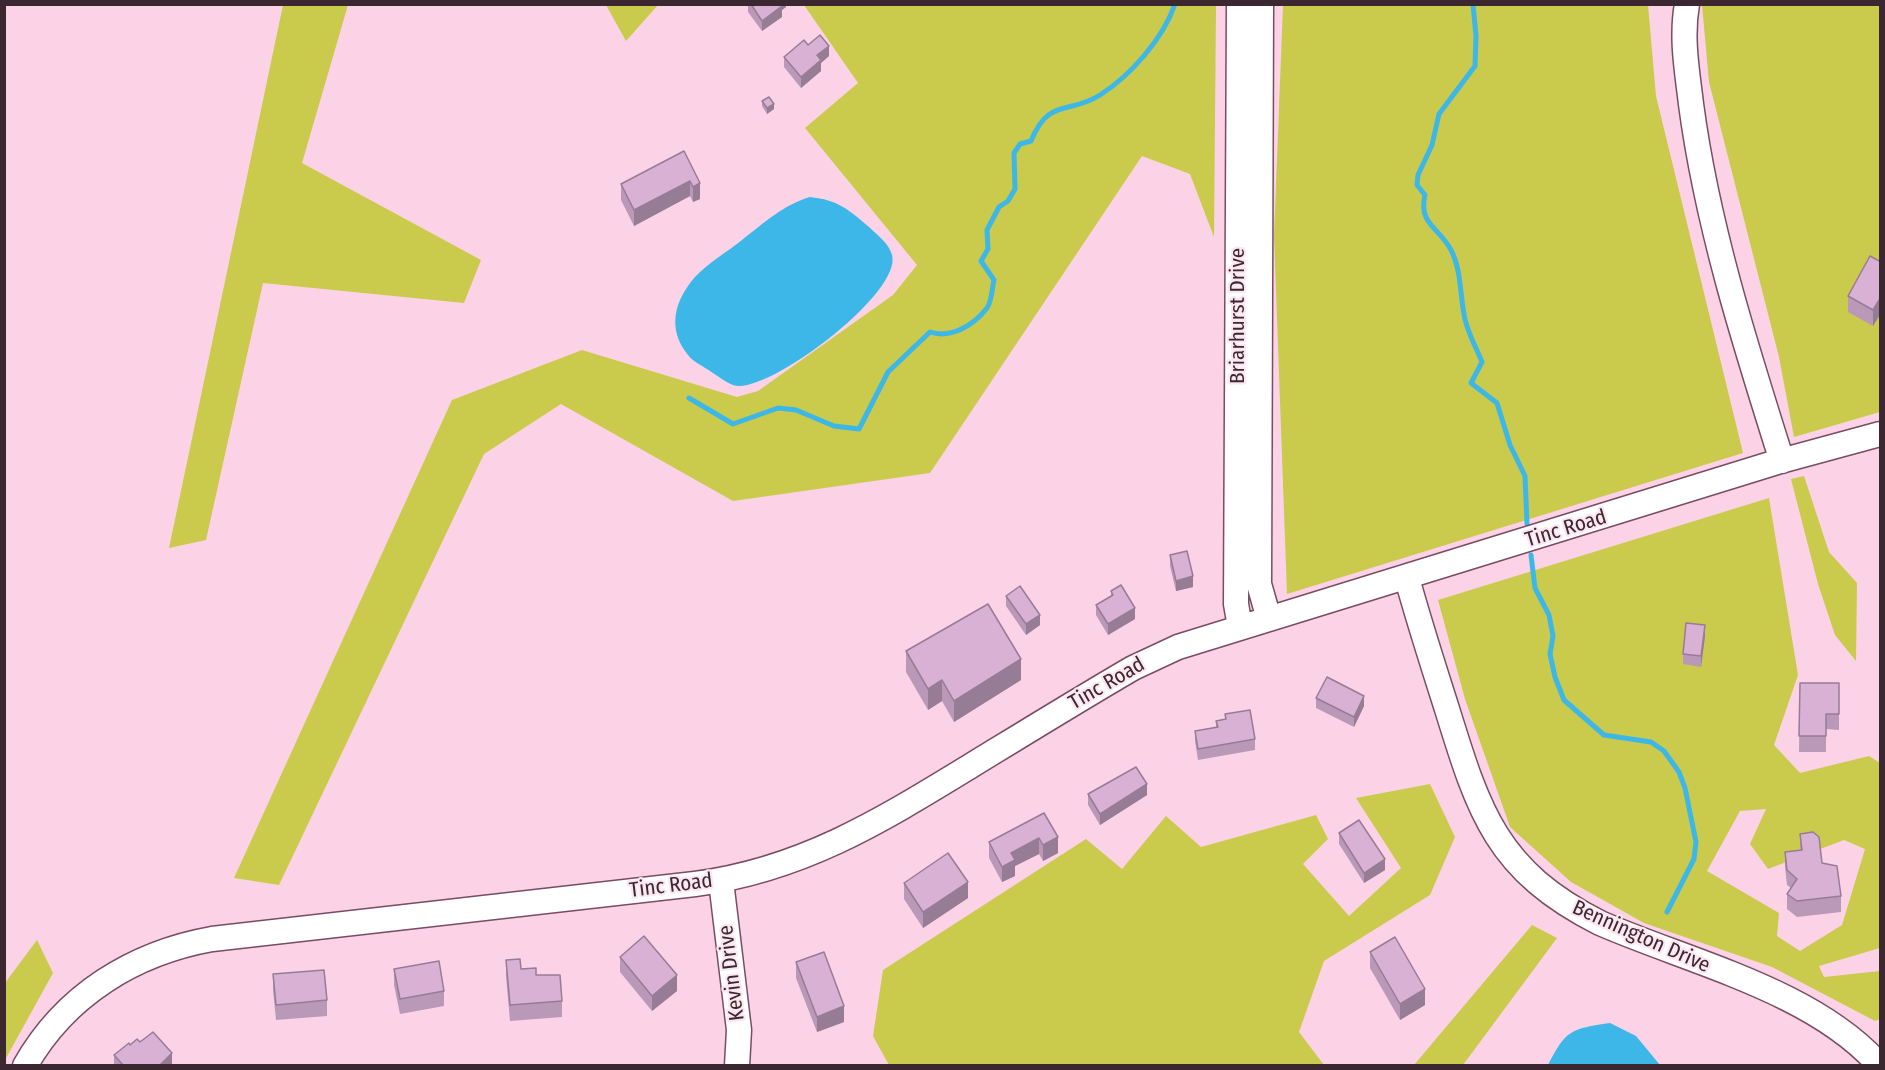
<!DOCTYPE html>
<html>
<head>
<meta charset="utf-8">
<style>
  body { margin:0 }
  #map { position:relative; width:1885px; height:1070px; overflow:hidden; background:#fcd3e6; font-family:"Fira Sans Condensed",sans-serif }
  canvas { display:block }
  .frame { position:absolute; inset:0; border:6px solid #3b2730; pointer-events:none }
</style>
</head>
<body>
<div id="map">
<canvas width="1885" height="1070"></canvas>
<div class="frame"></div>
</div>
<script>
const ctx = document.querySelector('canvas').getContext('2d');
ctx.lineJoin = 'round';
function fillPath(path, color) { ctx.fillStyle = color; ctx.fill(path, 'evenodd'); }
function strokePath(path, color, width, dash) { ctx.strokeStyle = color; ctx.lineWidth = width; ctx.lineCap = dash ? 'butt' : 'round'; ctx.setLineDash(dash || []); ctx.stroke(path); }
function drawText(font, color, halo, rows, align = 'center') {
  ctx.font = font + ' "Fira Sans Condensed",sans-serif'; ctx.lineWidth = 4.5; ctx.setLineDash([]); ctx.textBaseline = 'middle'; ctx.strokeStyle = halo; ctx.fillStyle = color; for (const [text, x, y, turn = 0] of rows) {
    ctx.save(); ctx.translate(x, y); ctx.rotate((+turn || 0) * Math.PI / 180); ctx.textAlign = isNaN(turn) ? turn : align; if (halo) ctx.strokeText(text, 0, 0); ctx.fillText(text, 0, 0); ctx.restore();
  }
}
const green = new Path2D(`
  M283,5H348L302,163L481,260L464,303L263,283L206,540L169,548Z
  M606,5H658L626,41Z
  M804,5H1216L1214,237L1190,174L1142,156L930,473L733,501L561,404L484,454L279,885L234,878L452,400L582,350L737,397L758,391L893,295L917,265L805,128L858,83Z
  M1283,5H1648L1656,96L1743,453L1287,594L1274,236Z
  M1702,5H1880V412L1794,437L1779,357L1709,82Z
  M1804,476L1829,552L1857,583L1856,661L1835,635L1818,584L1791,479Z
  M1769,498L1798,675L1774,745L1800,773L1869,756L1880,763V948L1819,966L1824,977L1880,971V1019L1875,1021L1772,967L1644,923L1571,882L1510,827L1465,699L1438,600ZM1766,809L1750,844L1768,869L1844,840L1865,849L1842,925L1800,951L1777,936L1779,913L1707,871L1740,811Z
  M1430,784L1455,837L1430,895L1324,961L1299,1032L1324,1065H889L873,1036L883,970L1086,839L1122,869L1166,816L1201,847L1316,815L1328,839L1303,864L1349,916L1401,868L1356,798Z
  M1532,925L1557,938L1463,1065H1414Z
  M37,940L53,973L5,1060V983Z`);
const water = new Path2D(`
  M810,197C838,200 848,209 869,227C877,235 889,243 892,255C903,293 765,397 733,385C725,382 718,376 710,371C703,366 693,362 688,355C667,329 674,301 695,277C708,263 727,252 742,240C764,223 783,205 810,197Z
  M1610,1023L1636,1036L1660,1065H1548C1566,1030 1570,1029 1610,1023Z`);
const stream = new Path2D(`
  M1473,4L1476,36L1475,66L1439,114L1432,145L1418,175L1417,185L1425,195C1418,224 1439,227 1451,250C1461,269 1460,293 1464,314C1466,330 1476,347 1482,362L1471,383L1497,403L1510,445L1525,476L1527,524
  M689,398L733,424L778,408L796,410L834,426L859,429L888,372L930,332C951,339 974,325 987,308C992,301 992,288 994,280L981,261L988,249L987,230L999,207L1008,201L1015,189L1014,153L1020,144L1031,141C1049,97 1069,115 1100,95C1130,76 1163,39 1175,4
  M1531,555L1535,588L1549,615L1553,636L1550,654L1555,677L1564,700L1604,735L1651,742L1664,751L1679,772L1685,788L1696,842L1694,859L1667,912`);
const minor = new Path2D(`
  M1239,4L1236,604L1240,627
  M1261,4L1259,584L1269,619
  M1687,4C1681,38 1687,70 1691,104C1707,225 1745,344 1782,461
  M1407,578C1419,622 1433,665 1447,709C1479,813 1497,871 1600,923C1689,962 1815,991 1880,1066
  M721,881L739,1030L737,1066
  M25,1066C65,995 134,953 212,939L695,884C801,870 879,822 969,767C1023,734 1078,700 1133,668L1178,647L1777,462L1880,434`);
const wall = new Path2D(`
  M748,4H786V7L782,10V17L762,31L748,12Z
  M808,45L829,56L821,63V71L801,88L784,67V57Z
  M762,101L774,109L767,114L762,106Z
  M684,151L700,199L693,202L690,196L634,226L621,200V184Z
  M1881,262V313L1873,326L1848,312V296Z
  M1170,555L1193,587L1176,591L1170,566Z
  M1111,591L1135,619L1108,635L1096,615V605L1111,596Z
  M1006,596L1040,625L1026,635L1006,606Z
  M1705,636L1701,667L1683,664V654Z
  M906,651L1021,680L954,722L942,701L928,710L906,672Z
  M1800,683H1839V730L1826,729V752H1799Z
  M1316,698L1364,706L1354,727L1316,708Z
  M1225,714L1255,739V750L1198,760L1195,741V731L1216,727V721L1225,719Z
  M1088,794L1147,795L1100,825L1088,805Z
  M1044,813L1058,853L1043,861L1039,854L1015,866V876L1002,882L989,858V842Z
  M1339,833L1385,870L1364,883L1339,844Z
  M1800,834L1822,863L1841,896V912L1797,917L1787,909V894L1791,888L1787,885L1785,867V852L1800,850Z
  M904,883L968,898L923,928L904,899Z
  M1370,952L1425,1005L1400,1020L1370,968Z
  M620,957L677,991L652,1011L620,972Z
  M506,960L521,969L536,975L562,1001V1017L510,1021L506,976Z
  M796,962L844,1022L817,1032L796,978Z
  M394,969L444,991V1006L400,1014L394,985Z
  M273,974L327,1000V1016L276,1020L273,990Z
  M140,1042L172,1064L170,1065H114V1055L130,1045Z`);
const shadedWall = new Path2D(`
  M779,4H786V7L782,10V17L762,31V21Z
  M829,46V56L821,63V71L801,88V77L817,55Z
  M774,104V109L767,114V108Z
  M690,181V196L634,226V210Z
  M700,183V199L693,202V187Z
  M1881,297V313L1873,326V310Z
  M1193,576V587L1176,591V581Z
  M1135,608V619L1108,635V624Z
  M1040,615V625L1026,635V624Z
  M1705,625V636L1701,667V656Z
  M1021,659V680L954,722V701Z
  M942,680V701L928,710V689Z
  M1364,696V706L1354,727V717Z
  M1147,784V795L1100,825V814Z
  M1058,837V853L1043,861V845Z
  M1039,838V854L1015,866V876L1002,882V867L1011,853Z
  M1385,859V870L1364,883V873Z
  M968,882V898L923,928V912Z
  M677,975V991L652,1011V996Z
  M1425,989V1005L1400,1020V1004Z
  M844,1006V1022L817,1032V1017Z
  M172,1053V1064L170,1065H160Z`);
const building = new Path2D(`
  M751,4H781L782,6L762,21Z
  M820,35L829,46L817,55L821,60L801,77L784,57L804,40L808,45Z
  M769,97L774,104L767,108L762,101Z
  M684,151L700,183L693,187L690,181L634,210L621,184Z
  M1870,256L1881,262V297L1873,310L1848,296Z
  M1187,551L1193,576L1176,581L1170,555Z
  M1121,585L1135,608L1108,624L1096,605L1113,595L1111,591Z
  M1020,586L1040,615L1026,624L1006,596Z
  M988,604L1021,659L954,701L942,680L928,689L906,651Z
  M1686,623L1705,625L1701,656L1683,654Z
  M1327,677L1364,696L1354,717L1316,698Z
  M1800,683H1839V714H1826V736H1799Z
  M1250,710L1255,739L1198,749L1195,731L1218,727L1216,721L1226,719L1225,714Z
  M1136,767L1147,784L1100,814L1088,794Z
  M1044,813L1058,837L1043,845L1039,838L1011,853L1015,860L1002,867L989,842Z
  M1359,820L1385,859L1364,873L1339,833Z
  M1813,832L1819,837L1822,863L1837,866L1841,896L1797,901L1787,894L1797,879L1787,870L1785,852L1802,850L1800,834Z
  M948,853L968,882L923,912L904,883Z
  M644,936L677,975L652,996L620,957Z
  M1395,937L1425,989L1400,1004L1370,952Z
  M824,952L844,1006L817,1017L796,962Z
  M520,959L521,969L536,968V975H560L562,1001L510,1005L506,960Z
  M439,961L444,991L400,999L394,969Z
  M324,970L327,1000L276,1005L273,974Z
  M153,1032L172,1053L160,1065H123L114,1055L129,1043L130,1045L137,1039L140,1042Z`);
const streetNames = [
  ["Briarhurst Drive",1238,316,-90],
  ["Tinc Road",1566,529,-17],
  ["Tinc Road",1107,684,-30],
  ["Tinc Road",671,886,-7],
  ["Bennington Drive",1641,937,24],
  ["Kevin Drive",732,973,-97]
];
fillPath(green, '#caca4c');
fillPath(water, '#3db7e8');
strokePath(stream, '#3db7e8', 5);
strokePath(minor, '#784c62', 27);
strokePath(minor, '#fff', 24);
fillPath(wall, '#ba98b7');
fillPath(shadedWall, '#977c95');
fillPath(building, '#d8b1d5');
strokePath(building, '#977c95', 1.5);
drawText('21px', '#3b2730', '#fce7f0', streetNames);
</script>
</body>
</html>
